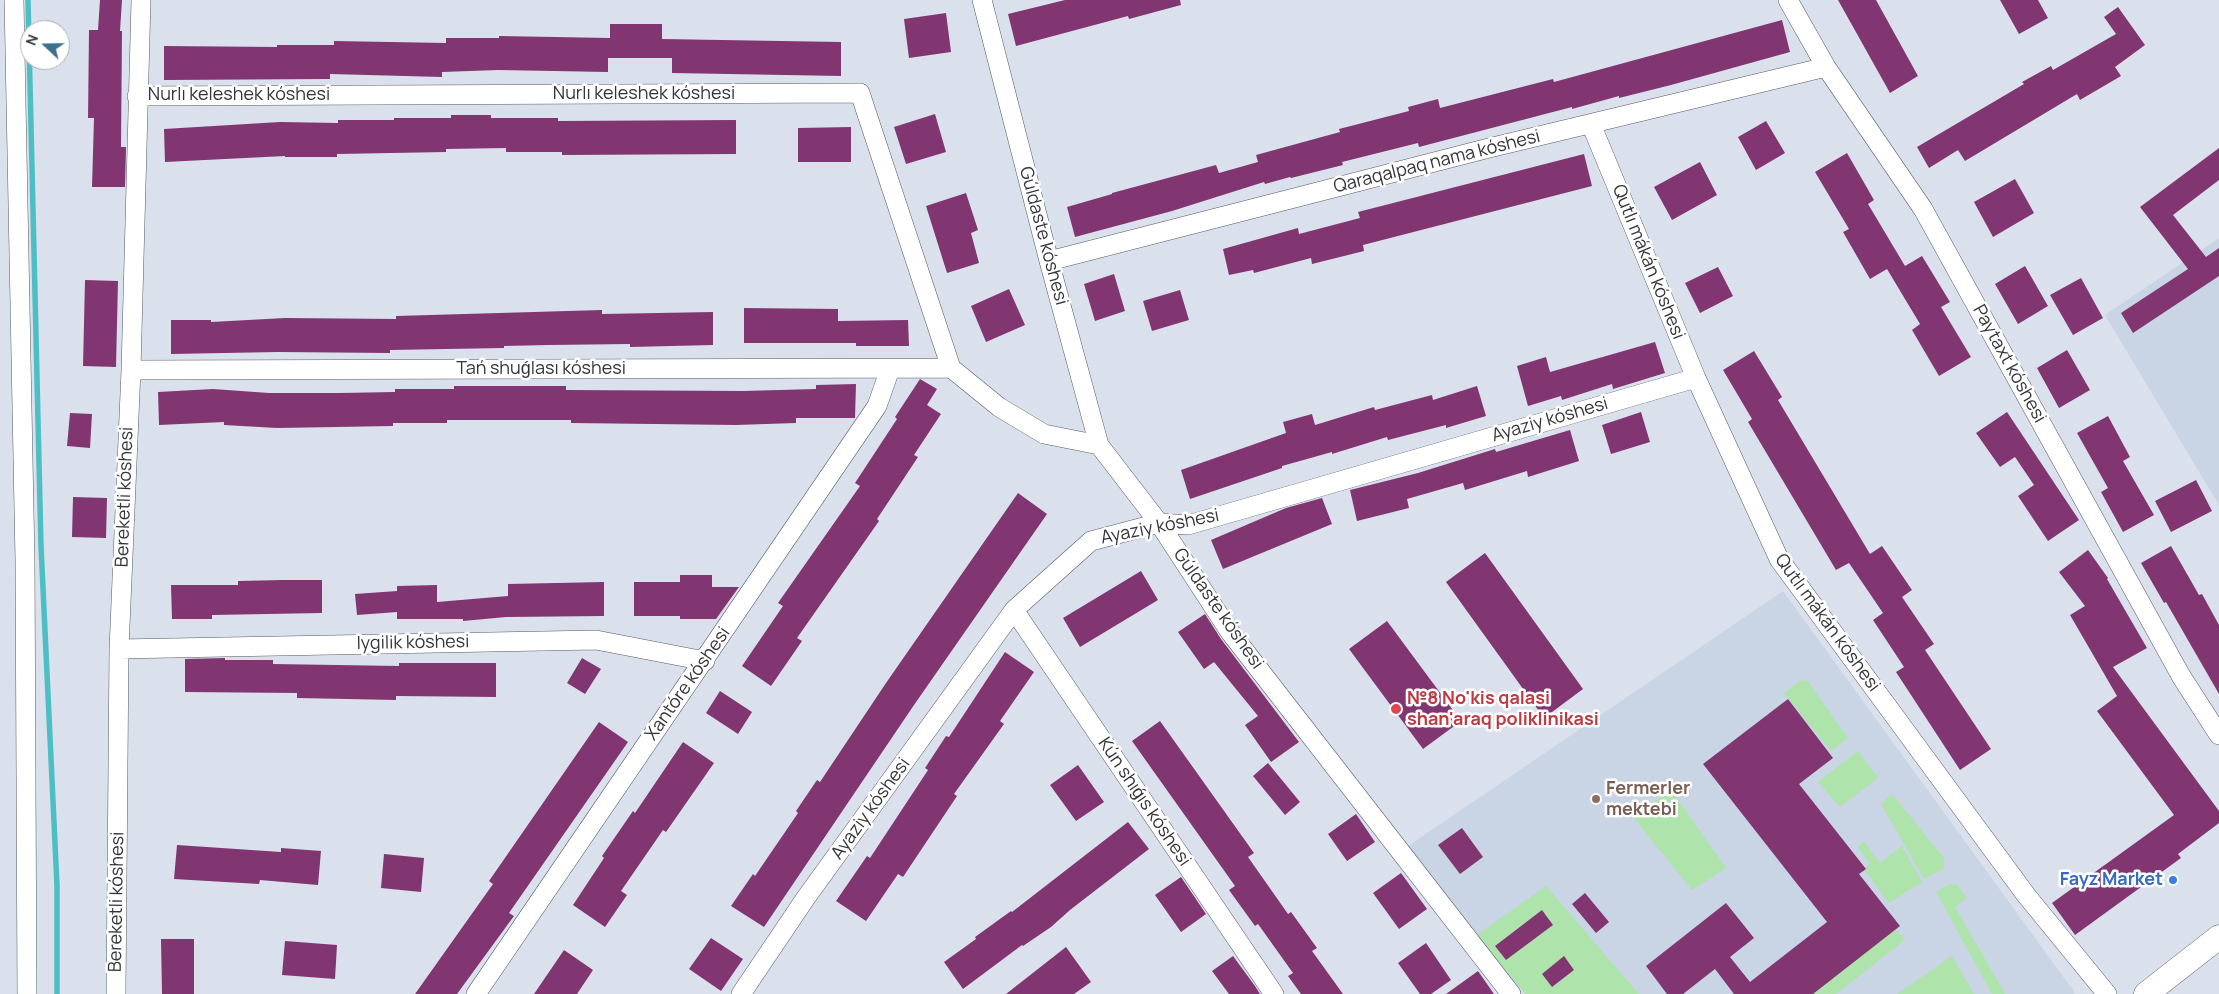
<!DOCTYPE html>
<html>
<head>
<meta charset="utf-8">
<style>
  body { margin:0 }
  #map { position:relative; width:2219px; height:994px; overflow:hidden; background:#dbe1ec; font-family:Manrope,sans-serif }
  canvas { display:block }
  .north { position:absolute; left:20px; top:20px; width:50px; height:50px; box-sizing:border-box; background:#fff; border:1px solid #adaeb0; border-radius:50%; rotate:291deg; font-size:14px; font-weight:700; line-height:20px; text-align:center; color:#333539 }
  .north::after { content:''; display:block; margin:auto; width:18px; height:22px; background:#3a728d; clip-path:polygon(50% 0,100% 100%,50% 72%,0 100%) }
</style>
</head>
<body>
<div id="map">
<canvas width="2219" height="994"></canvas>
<div class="north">N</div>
</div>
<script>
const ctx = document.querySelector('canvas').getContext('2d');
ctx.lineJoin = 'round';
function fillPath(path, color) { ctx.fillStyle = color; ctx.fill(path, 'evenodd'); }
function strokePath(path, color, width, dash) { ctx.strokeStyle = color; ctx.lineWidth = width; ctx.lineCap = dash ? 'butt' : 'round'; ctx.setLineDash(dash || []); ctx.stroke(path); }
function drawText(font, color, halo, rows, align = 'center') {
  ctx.font = font + ' Manrope,sans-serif'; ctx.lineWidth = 5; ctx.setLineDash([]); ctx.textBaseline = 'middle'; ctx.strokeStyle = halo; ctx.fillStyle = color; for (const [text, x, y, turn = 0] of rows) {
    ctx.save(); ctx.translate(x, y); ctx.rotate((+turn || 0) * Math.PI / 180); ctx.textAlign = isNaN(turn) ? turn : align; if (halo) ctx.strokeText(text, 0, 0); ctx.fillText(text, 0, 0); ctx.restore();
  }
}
const built = new Path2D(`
  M2219,238V505L2105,315Z
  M1783,591L2075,993L2073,994H1525L1408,846Z`);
const green = new Path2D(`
  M1807,680L1848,738L1831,751L1784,693L1800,681Z
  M1858,751L1878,778L1840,807L1818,782Z
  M1671,790L1726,868L1692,890L1633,817Z
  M1892,794L1944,858V869L1924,879L1881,804Z
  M1864,841L1880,863L1902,846L1922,882L1889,903L1864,869L1870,864L1858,847Z
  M1949,884L1957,885L1967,898L1955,907L2005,994H1992L1936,892Z
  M1546,886L1639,994H1525L1477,935Z
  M1895,928L1905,940L1836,994H1809Z
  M1952,956L1974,994H1897Z`);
const stream = new Path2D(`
  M28,0L41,546L57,886V994`);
const building = new Path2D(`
  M100,0H122L120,31H122L121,147H126L125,187H92L94,118H88L89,30H98Z
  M1065,0H1180L1181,5L1129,19L1128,16L1016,46L1008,14Z
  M1838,0H1876L1918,76L1890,93Z
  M2000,0H2038L2048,18L2019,34Z
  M2118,7L2145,45L2115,67L2121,76L2080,100L2077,94L1965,161L1958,150L1929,168L1917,147L2024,84L2022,82L2051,66L2053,70L2116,34L2104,17Z
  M946,13L951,52L909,58L904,19Z
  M1782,20L1790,52L1671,85L1619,98V96L1572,109V107L1419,147L1418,143L1342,162L1343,165L1291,178L1290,177L1265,184L1264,182L1172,211L1075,237L1067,207L1112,194V193L1216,165L1219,173L1258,162L1256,155L1340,132L1339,129L1409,111L1408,107L1438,99L1440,108L1553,79L1554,82Z
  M610,24H662V39L841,42V76L672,73V58H608V72L498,70L442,72V77L330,74V79L164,80V46L277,47V45H334V41L446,43V38H499V36L610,38Z
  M935,114L946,152L906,164L894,127Z
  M451,115H491V118H558V121L736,120V154L562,155V152H506V148L446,149V152L337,154V157H285V156L165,162L164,129L280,122L338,123V120H394V118H451Z
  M1766,121L1785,153L1756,170L1738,137Z
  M851,127V162H798V128Z
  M2219,148V180L2173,215L2206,257L2219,248V276L2133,333L2121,313L2188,269L2140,207Z
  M1847,153L1874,200L1868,204L1905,266L1922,256L1950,302L1941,307L1971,357L1939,376L1912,330L1920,324L1887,269L1870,279L1843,232L1849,229L1815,172Z
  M1584,154L1592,186L1363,245L1364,251L1312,264L1311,258L1254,273L1253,270L1229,275L1223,249L1298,228L1299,234L1360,218L1358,212Z
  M1700,162L1717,195L1672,220L1654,187Z
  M2015,179L2034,213L1993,237L1974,202Z
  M966,193L978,230L971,233L979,263L947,273L926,206Z
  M2025,266L2048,306L2018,324L1995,284Z
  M1718,267L1733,296L1700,313L1685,283Z
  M1114,274L1125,311L1095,321L1084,284Z
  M2081,278L2103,318L2073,335L2050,295Z
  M85,280L118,281L116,367L83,366Z
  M1009,289L1025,325L986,342L971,306Z
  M1180,290L1189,320L1152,331L1143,301Z
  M744,308L838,309V321L908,320L909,346H856V343H744Z
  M602,310V314L713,312V345L630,347V344L549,345L504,346V348L390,350V353L278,352L171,354V320H211V322L285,318L396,319V316Z
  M1655,342L1665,373L1613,389L1612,384L1562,400L1561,396L1528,406L1517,366L1546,357L1550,372Z
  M2067,350L2090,390L2059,408L2037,368Z
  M1754,351L1782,397L1778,400L1870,554L1882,546L1912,590L1902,597L1934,644L1925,650L1991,749L1960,770L1896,672L1904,667L1873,620L1883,613L1849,563L1836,570L1748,422L1752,419L1723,370Z
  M920,379L937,389L927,405L941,414L914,455L918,457L877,519L879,521L797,638L802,641L771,686L742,666L783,606L778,603L860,486L855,483L897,419L895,417Z
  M856,384L855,418H796V423L736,425L571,423V420H447V423H393V426L336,427L277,428L224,425V422L159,425L158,392L213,389L269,393H340L395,392V389H454V386H566V390L743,391L816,389V385Z
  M1477,386L1486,416L1446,428V425L1388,440L1387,437L1332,454V452L1282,466V468L1190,499L1181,470L1286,433L1283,422L1312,414L1315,425L1374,407L1375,410L1432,395L1433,400Z
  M1641,412L1650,442L1611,454L1602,425Z
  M2007,412L2079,520L2048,541L2018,496L2034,485L2015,457L2000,467L1976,433Z
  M70,413L92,414L90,448L67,446Z
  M2108,416L2130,457L2123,461L2154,515L2123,532L2101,492L2108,488L2077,433Z
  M1570,430L1579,461L1528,477L1527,471L1465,490L1463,483L1407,499L1409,508L1357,521L1350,490L1418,473L1495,449L1496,452Z
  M2196,480L2212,511L2171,532L2155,501Z
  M1018,493L1047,514L914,705L764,927L731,906L753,874L755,876L798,813L796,811L817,780L820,782L886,683Z
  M73,497L107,498L106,538L72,537Z
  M1322,498L1332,524L1223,569L1211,540L1286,508Z
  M2171,546L2199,595L2202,594L2219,625V694L2166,602L2164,603L2141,563Z
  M2088,550L2108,578L2107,579L2147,648L2113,667L2219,811V823L2178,854L2181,858L2075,935L2052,903L2174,815L2097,711L2117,696L2070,615L2085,606L2059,572Z
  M1485,553L1583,689L1544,718L1446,582Z
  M1141,571L1158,600L1080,647L1063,618Z
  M680,575H712V587H739L716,619H680V616H634V582H680Z
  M282,580H322V613L212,615V619H172L171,585H238V581Z
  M604,582V616L506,617L463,621V619H397V612L357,615L355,594L397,591V586L437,585V602L508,596V584Z
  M1205,614L1221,639L1299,742L1271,762L1245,725L1258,716L1214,662L1204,669L1178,632Z
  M1387,621L1461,721L1423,749L1349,649Z
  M1005,652L1034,672L1000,721L1004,724L954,794L957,796L903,877L898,874L866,921L836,901L867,856L870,858L928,770L925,768L946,736L949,737Z
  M225,658V660H273V664L399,666V663H496V697L396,696V700L297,698V693L185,692V659Z
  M582,658L601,669L585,694L567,683Z
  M720,691L752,712L738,734L706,713Z
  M1788,699L1833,758L1799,784L1866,869L1859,874L1900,926L1813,994H1734L1715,969L1683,994H1667L1646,966L1726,903L1754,938L1730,957L1750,982L1827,922L1703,764Z
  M1160,721L1254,853L1248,857L1288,914L1291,912L1317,948L1312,951L1343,994H1301L1288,976L1293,973L1258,924L1255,926L1229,890L1235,886L1132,741Z
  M599,722L628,742L509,913L514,916L457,994H415L493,884L489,881Z
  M683,742L714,763L666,832L663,830L621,891L627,895L605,927L573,905L604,858L602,856L633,811L635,813Z
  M1268,763L1300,802L1285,815L1253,776Z
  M1078,765L1104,802L1076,821L1050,785Z
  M1356,814L1375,842L1347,861L1328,834Z
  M1128,822L1149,849L1070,910L1051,927L1023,946L1022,945L963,989L944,962L976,939L975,937L1011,911L1012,912Z
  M1462,828L1483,857L1460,874L1438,845Z
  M177,845L281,852V848L321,851L318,885L260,880L259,884L174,879Z
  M384,854L424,858L421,892L381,888Z
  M1401,873L1427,909L1399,929L1373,893Z
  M1181,877L1206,914L1181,932L1155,895Z
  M1585,893L1609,922L1596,933L1572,904Z
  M1542,910L1553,925L1506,960L1495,946Z
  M711,938L743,959L721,991L689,969Z
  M161,939H194V994H162Z
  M285,941L337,945L335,979L282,975Z
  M1426,943L1451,980L1431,994H1420L1398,963Z
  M1066,947L1091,982L1074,994H1006Z
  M564,950L593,970L577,994H534Z
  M1233,956L1255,986L1260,994H1229L1212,971Z
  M1564,956L1574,970L1552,987L1542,974Z
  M1478,971L1494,994H1446Z`);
const minor = new Path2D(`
  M14,0L25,560L27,994
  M982,0L1049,261L1099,445L1159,523L1230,632L1511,994
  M1788,0L1826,67L1923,209L2181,676L2219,735
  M137,96L860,93L951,368
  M1591,124L1696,378L1779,559L2026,895L2107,994
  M1049,261L1489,148L1826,67
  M951,368L999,407L1044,434L1099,445
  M131,370L951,368
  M1014,610L1274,994
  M119,649L596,640L705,661
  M116,994L119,649L131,370L141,0
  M476,994L877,406L890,369
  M741,994L805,899L1014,610L1091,541L1159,523L1188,525L1696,378`);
const major = new Path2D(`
  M2146,994L2219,937`);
const markers = [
  [1396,709,6,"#e0444e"],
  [1596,799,5,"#8d6e63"],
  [2173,880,5,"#3f7fe0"]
];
const streetNames = [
  ["Nurlı keleshek kóshesi",644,94],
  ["Nurlı keleshek kóshesi",239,95],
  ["Qaraqalpaq nama kóshesi",1437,162,-14],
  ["Gúldaste kóshesi",1043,236,75],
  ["Qutlı mákán kóshesi",1648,262,68],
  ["Paytaxt kóshesi",2009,364,61],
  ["Tań shuǵlası kóshesi",541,369],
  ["Ayaziy kóshesi",1550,420,-16],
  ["Bereketli kóshesi",125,497,-88],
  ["Ayaziy kóshesi",1160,527,-11],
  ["Gúldaste kóshesi",1218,609,55],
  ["Qutlı mákán kóshesi",1827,623,54],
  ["Iygilik kóshesi",413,643,-1],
  ["Xantóre kóshesi",688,684,-55],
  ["Kún shıǵıs kóshesi",1144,802,56],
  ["Ayaziy kóshesi",871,809,-54],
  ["Bereketli kóshesi",117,902,-89]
];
const healthNames = [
  ["№8 No'kis qalasi",1407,699],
  ["shan'araq poliklinikasi",1407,720]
];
const educationNames = [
  ["Fermerler",1606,789],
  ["mektebi",1606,810]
];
const shopNames = [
  ["Fayz Market",2163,880]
];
fillPath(built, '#c9d4e4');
fillPath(green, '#afe3ac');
strokePath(stream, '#4dbfc4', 5.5);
fillPath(building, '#813671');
strokePath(minor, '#565b64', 20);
strokePath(major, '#565b64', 25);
strokePath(minor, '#fff', 19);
strokePath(major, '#fff', 24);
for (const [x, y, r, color] of markers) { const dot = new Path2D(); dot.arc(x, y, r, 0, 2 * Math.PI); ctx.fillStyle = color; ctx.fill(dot); strokePath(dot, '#fff', 2); }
drawText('18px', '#333539', '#fff', streetNames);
drawText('bold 18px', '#be3a42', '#fff', healthNames, 'left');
drawText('bold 18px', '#785e54', '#fff', educationNames, 'left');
drawText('bold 18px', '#366cbe', '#fff', shopNames, 'right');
</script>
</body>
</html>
